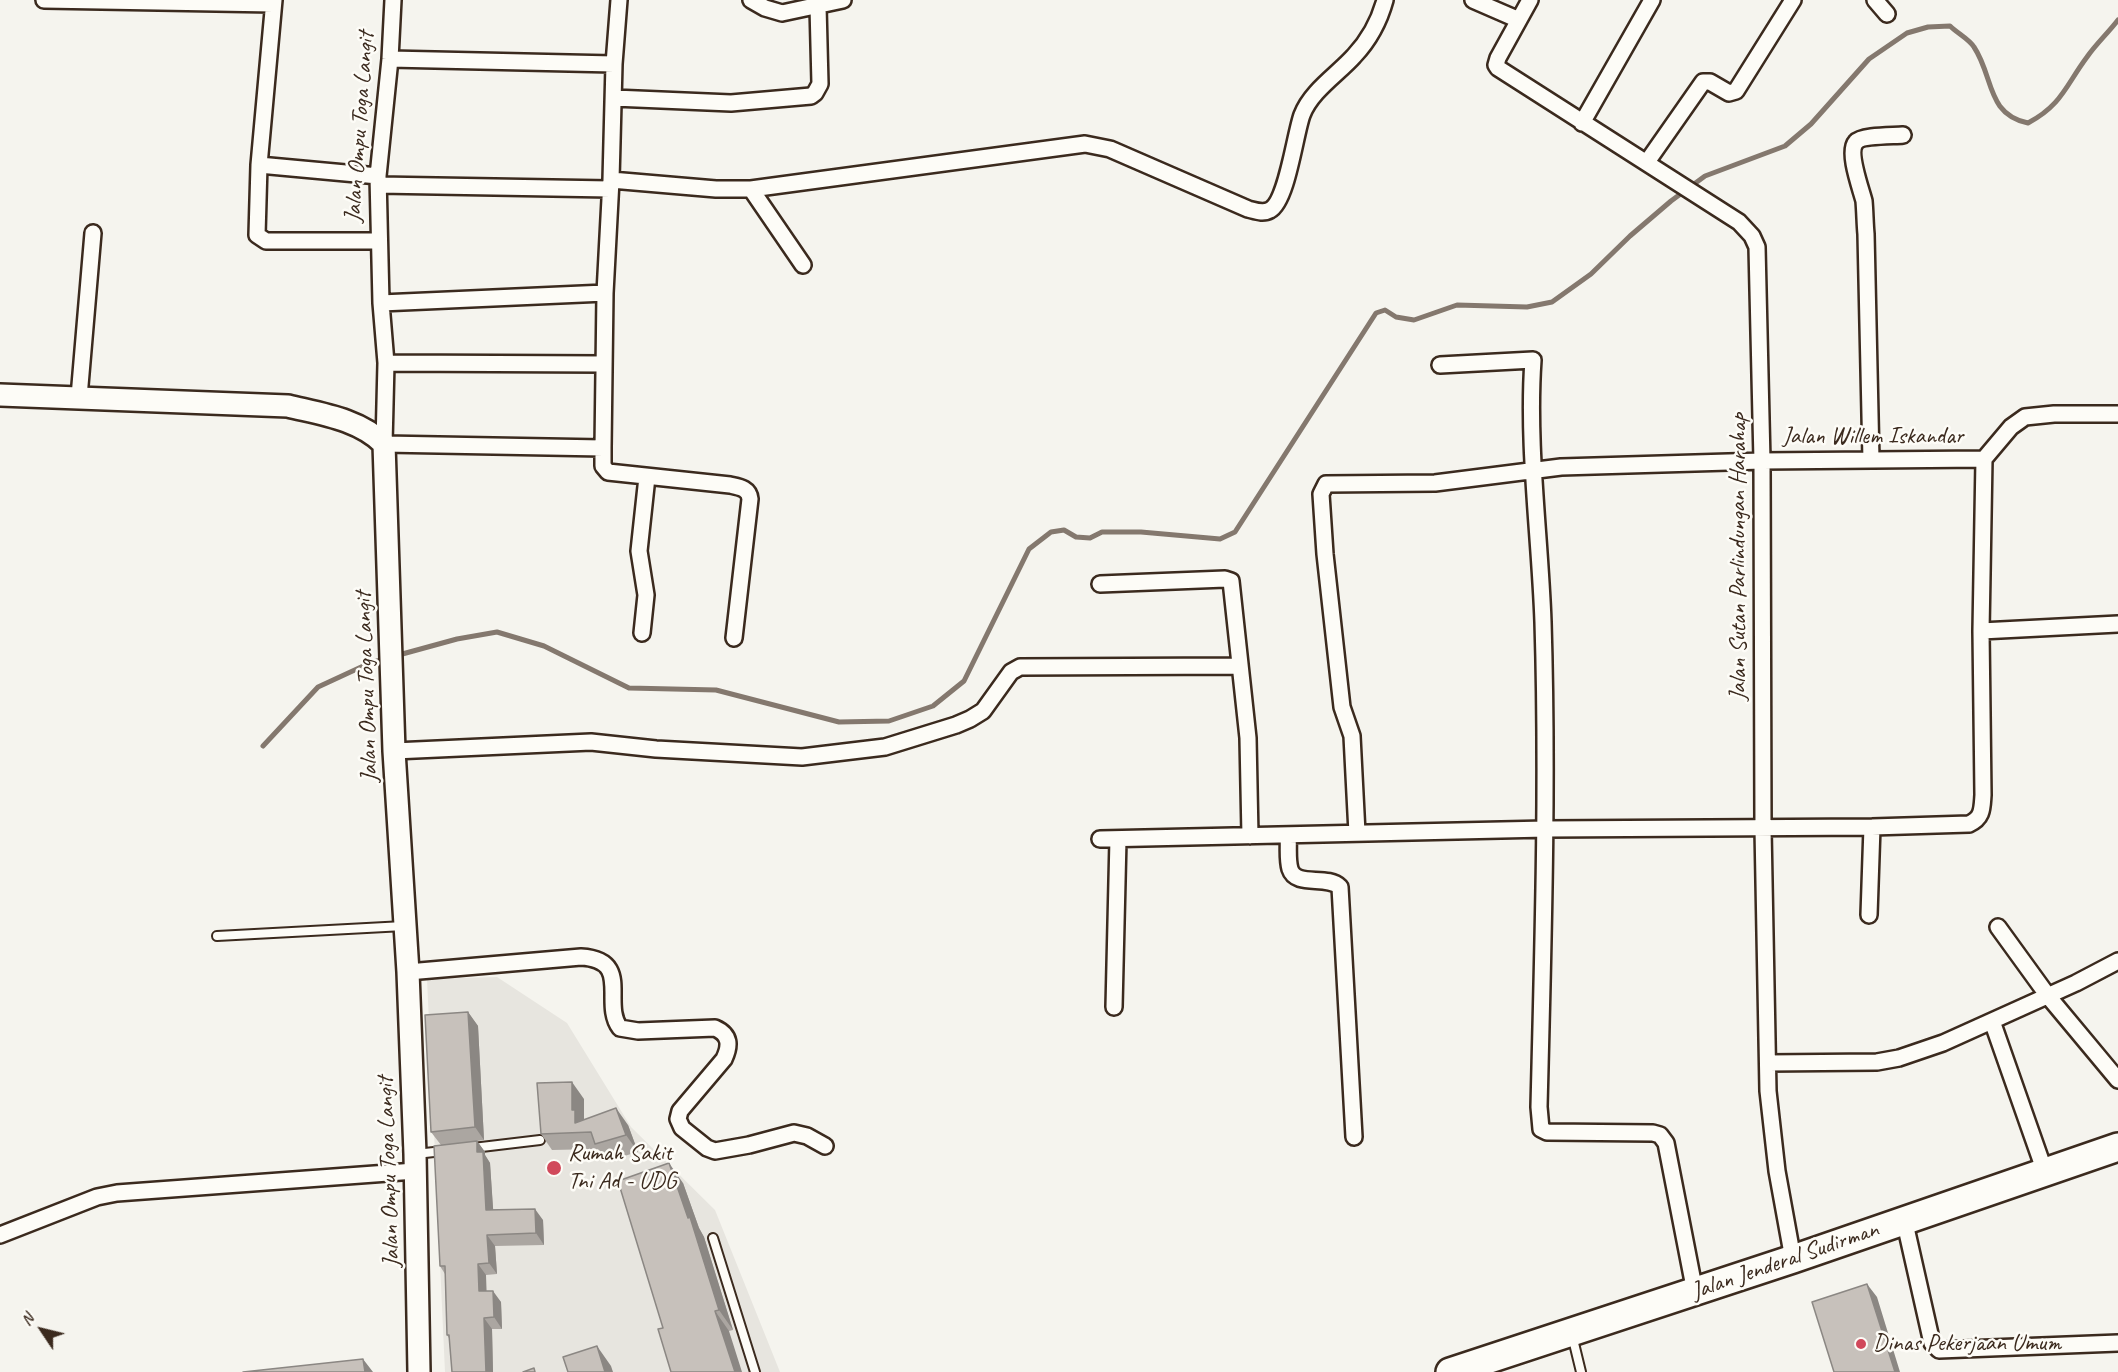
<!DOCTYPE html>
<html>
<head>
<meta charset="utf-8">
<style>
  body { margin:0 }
  #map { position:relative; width:2118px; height:1372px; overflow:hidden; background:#f5f4ee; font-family:Caveat,sans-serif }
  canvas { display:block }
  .north { position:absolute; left:12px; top:1300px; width:60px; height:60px; -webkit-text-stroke:4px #fdfcf7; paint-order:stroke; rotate:305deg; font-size:16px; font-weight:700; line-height:24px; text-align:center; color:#3b2a1e }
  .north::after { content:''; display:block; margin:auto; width:21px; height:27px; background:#3b2a1e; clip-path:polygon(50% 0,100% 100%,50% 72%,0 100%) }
</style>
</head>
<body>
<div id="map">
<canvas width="2118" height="1372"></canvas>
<div class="north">N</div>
</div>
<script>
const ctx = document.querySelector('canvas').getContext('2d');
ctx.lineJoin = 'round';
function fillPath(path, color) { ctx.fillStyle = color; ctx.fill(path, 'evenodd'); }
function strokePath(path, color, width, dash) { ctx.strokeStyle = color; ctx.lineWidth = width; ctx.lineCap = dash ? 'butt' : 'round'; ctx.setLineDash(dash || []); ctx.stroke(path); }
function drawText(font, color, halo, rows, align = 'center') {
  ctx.font = font + ' Caveat,sans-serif'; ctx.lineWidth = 5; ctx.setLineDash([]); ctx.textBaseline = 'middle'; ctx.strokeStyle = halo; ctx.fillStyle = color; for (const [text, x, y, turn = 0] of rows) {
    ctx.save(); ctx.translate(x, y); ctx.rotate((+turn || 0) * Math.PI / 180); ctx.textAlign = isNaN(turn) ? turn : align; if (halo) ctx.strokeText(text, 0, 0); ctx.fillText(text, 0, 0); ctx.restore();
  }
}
const built = new Path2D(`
  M497,977L567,1023L631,1127L715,1210L780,1372H445L427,979Z`);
const stream = new Path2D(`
  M395,656L457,639L497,632L544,646L629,688L716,690L839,722L889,721L933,706L964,681L1029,549L1051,532L1064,530L1076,537L1090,538L1102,532H1141L1220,539L1235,532L1376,313L1385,310L1396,317L1414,320L1457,305L1527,307L1552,302L1591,274L1630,236L1671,201L1705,176L1785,146L1811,124L1869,59L1907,33L1928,27L1950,26C1957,33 1969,39 1974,47C1994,77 1986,114 2028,123C2062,105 2066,85 2087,57C2096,44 2108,33 2118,20
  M263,746L318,687L372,662L386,659`);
const lane = new Path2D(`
  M217,936L404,926
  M473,1148L540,1140
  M416,1154L443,1151
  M713,1238L755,1372
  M1572,1335L1581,1372`);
const street = new Path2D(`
  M44,0L273,4
  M274,0L259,165L257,235L266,241H379
  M393,0L390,59L378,176L381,303L386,363L384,444L603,448L605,293L611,180L614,64L619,0
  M751,0L765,8L782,13L843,0
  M1473,0L1519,20
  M1530,0L1498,58L1496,65L1498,68L1739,222L1752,236L1757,247L1762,461L1763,829L1768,1091L1777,1171L1793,1259
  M1875,0L1887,14
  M390,59L614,64
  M614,98L731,103L811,96L815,93L820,84L818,6
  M1582,123L1652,0
  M1647,162L1703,82H1710L1729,93L1736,91L1793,0
  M259,165L378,176
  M611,180L716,189H751L1085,144L1110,149L1248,209C1256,211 1263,214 1270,210C1287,201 1295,134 1302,115C1311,91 1338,74 1354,56C1370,39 1379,22 1385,0
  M379,185L610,189
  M751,189L803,265
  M381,303L605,293
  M386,363L604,364
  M1440,365L1533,360C1527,446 1540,536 1543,622C1548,784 1543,945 1539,1107L1541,1129L1547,1132L1653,1133L1660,1135L1666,1143L1695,1292
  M79,397L93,233
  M603,448V466L608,472L730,485C739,487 749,488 750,499L734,638
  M1871,460L1866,234C1865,224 1865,212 1864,201C1861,189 1847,152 1856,142C1862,135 1893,136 1903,135
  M1100,584L1225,579L1231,581L1248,738L1250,836
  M1981,631L2118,624
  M642,633L646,595L639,551L647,477
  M394,751L591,742L656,749L802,757L885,747L956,725L970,719L983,711L1011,672L1020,667L1239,666
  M1357,833L1352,736L1342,707L1325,554L1321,494L1326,484L1435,483L1561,467L1762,461L1984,459
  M1288,836C1289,846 1287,859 1290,869C1296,888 1327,874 1340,887L1354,1137
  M1100,839L1546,829L1872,827L1969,824C1983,818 1982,808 1983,795L1981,631L1984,459L2011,427L2025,417L2054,414H2118
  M1869,915L1872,827
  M1998,927L2048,996L2118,1080
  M408,972L581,957C633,960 601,1003 620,1028L638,1031L715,1028C731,1035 730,1046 724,1059L680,1111L678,1119L682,1128L707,1148L715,1151L749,1145L794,1133L807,1136L825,1146
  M1114,1007L1118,839
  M1992,1021L2045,1172
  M1768,1063L1877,1062L1899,1058L1943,1043L2076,983L2118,961
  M1904,1219L1932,1343L1939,1350L2118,1343
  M0,1235L97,1197L117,1193L415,1171`);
const secondary = new Path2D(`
  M0,395L288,406C321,414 359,419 384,444L394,751L408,972L415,1154L419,1372`);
const highway = new Path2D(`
  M1450,1372L1793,1259L2118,1147`);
const wall = new Path2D(`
  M468,1012L478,1026L484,1140L477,1141L485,1152V1155L490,1163L493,1210L543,1220L544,1245L495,1246L497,1274L486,1275V1291L501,1302L502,1329H492L493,1372H452L449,1338L447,1335L445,1274L440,1266L441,1145L431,1132Z
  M584,1099V1120L628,1125L638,1152L607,1161L598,1149L552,1150L541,1134Z
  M683,1183L699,1228L704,1237L733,1330L729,1331L663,1328Z`);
const shadedWall = new Path2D(`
  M468,1012L478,1026L484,1140L475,1127Z
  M572,1082L584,1099V1123H575L572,1110Z
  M616,1108L628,1125L638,1152L626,1135Z
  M477,1141L485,1152V1155L490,1163L494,1222L486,1210L477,1152Z
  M669,1163L683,1183L699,1228L704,1237L733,1330L719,1310Z
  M535,1209L543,1220L544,1245L536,1233Z
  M487,1235L495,1246L497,1274L489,1263Z
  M478,1264L486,1275L487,1303L479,1291Z
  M1867,1284L1877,1297L1900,1372H1895Z
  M493,1291L501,1302L502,1329L494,1317Z
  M715,1311L729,1331L742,1372H735Z
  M484,1318L492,1329L493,1372H486Z
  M597,1346L611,1366L613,1372H605Z
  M363,1359L373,1372H365Z`);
const building = new Path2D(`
  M468,1012L475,1127L431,1132L425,1015Z
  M572,1082V1110H575V1123L616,1108L626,1135L595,1144L591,1132L541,1134L537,1083Z
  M477,1141V1152H483L486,1210L535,1209L536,1233L487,1235L489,1263L478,1264L479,1291H493L494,1317L484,1318L486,1372H452L449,1335H447L445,1266H440L434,1146Z
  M669,1163L688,1218L690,1217L719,1310L715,1311L735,1372H671L658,1329L663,1328L618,1181Z
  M1867,1284L1895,1372H1834L1812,1302Z
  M597,1346L605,1372H568L563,1357Z
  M363,1359L365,1372H243Z
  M534,1368L535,1372H523Z`);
const markers = [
  [554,1168,8,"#d1495b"],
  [1861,1344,6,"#d1495b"]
];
const streetNames = [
  ["Jalan Ompu Toga Langit",360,127,-86],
  ["Jalan Willem Iskandar",1873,437],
  ["Jalan Sutan Parlindungan Harahap",1739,557,-90],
  ["Jalan Ompu Toga Langit",367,687,-92],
  ["Jalan Ompu Toga Langit",389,1172,-92],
  ["Jalan Jenderal Sudirman",1785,1261,-19]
];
const poiNames = [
  ["Rumah Sakit",568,1154],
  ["Tni Ad - UDG",568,1182],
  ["Dinas Pekerjaan Umum",1873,1344]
];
fillPath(built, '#e7e5df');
strokePath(stream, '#84786e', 5);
strokePath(lane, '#3b2a1e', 12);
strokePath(street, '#3b2a1e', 20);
strokePath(secondary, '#3b2a1e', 26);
strokePath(highway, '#3b2a1e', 32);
strokePath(lane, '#fdfcf7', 8);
strokePath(street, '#fdfcf7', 15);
strokePath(secondary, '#fdfcf7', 21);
strokePath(highway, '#fdfcf7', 27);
fillPath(wall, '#aba6a1');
fillPath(shadedWall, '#8b8783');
fillPath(building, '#c7c1bb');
strokePath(building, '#8b8783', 1.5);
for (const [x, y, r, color] of markers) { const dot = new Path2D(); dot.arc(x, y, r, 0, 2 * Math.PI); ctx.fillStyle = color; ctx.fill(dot); strokePath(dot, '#fdfcf7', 2); }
drawText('24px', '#3b2a1e', '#fdfcf7', streetNames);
drawText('24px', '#3b2a1e', '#fdfcf7', poiNames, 'left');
</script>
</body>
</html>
